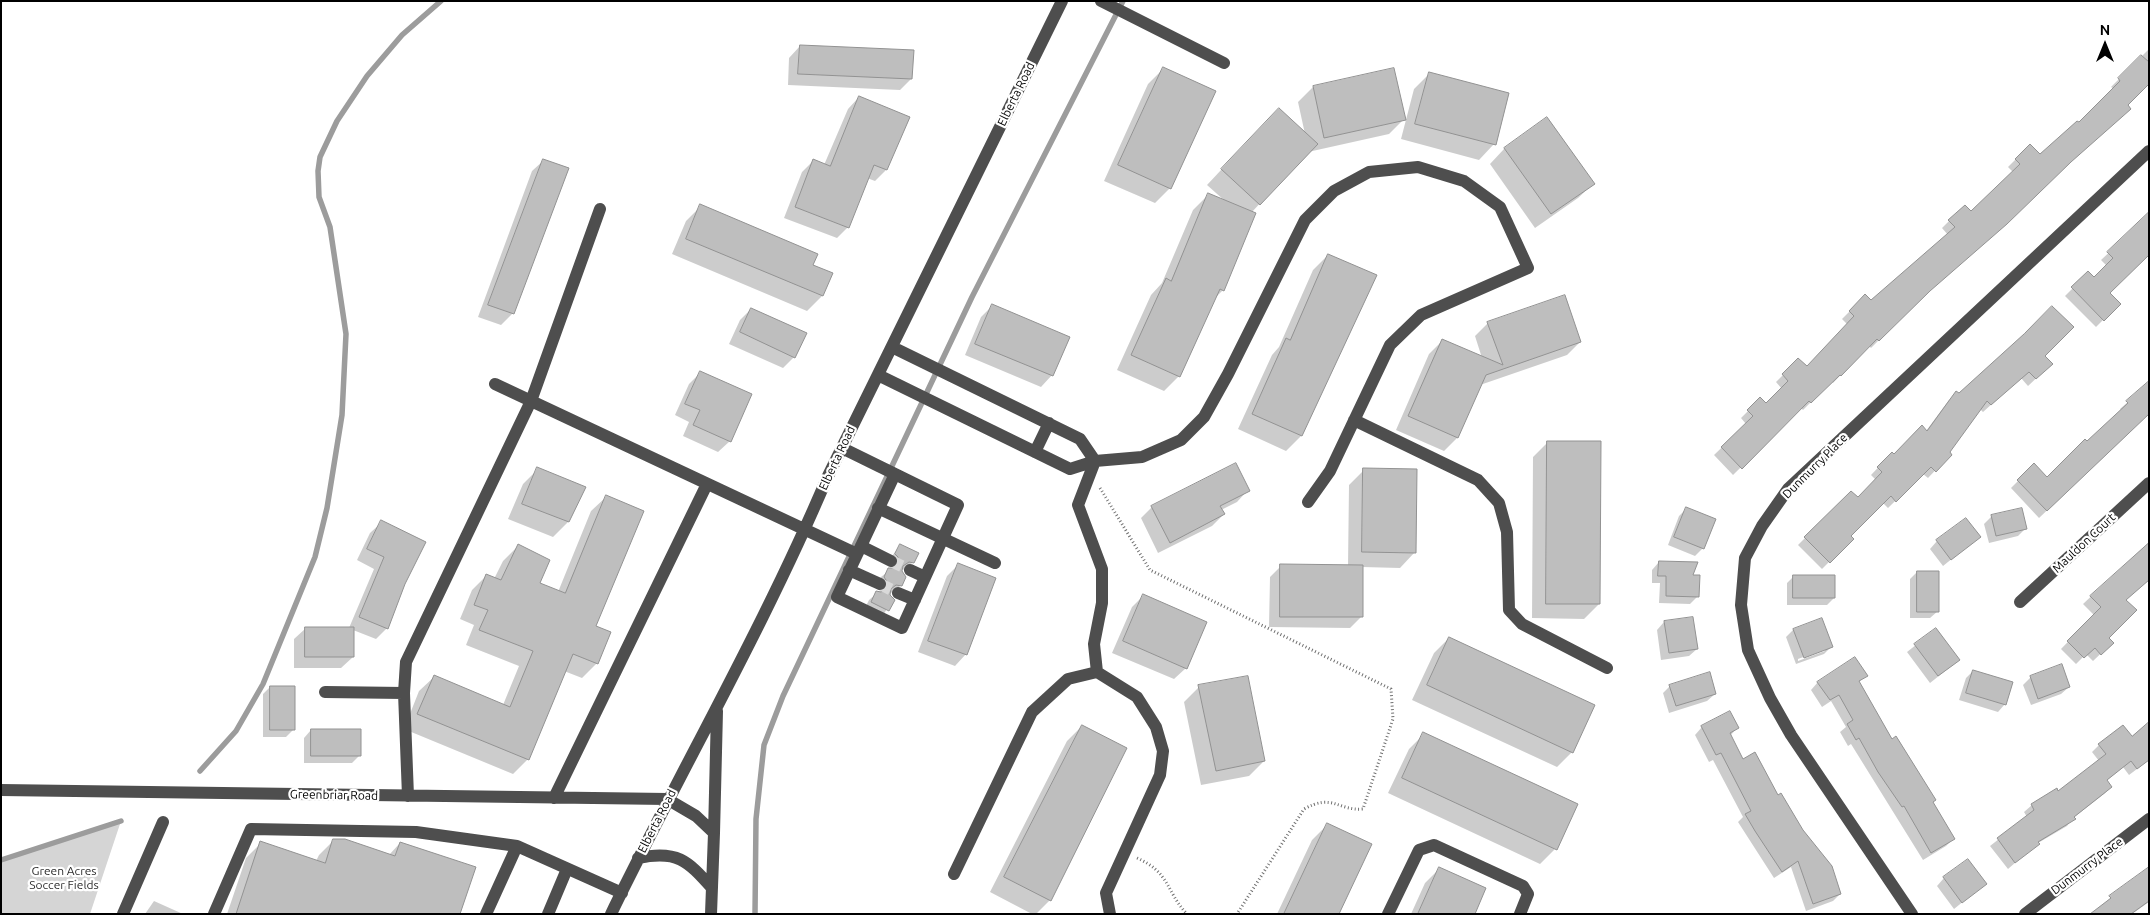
<!DOCTYPE html>
<html>
<head>
<meta charset="utf-8">
<style>
  body { margin:0 }
  #map { position:relative; width:2150px; height:915px; overflow:hidden; background:#fff; font-family:Ubuntu,sans-serif }
  canvas { display:block }
  .frame { position:absolute; inset:0; border:2px solid #000; pointer-events:none }
  .north { position:absolute; left:2080px; top:20px; width:50px; height:50px; -webkit-text-stroke:4px #fff; paint-order:stroke; rotate:0deg; font-size:14px; font-weight:700; line-height:20px; text-align:center; color:#000 }
  .north::after { content:''; display:block; margin:auto; width:18px; height:22px; background:#000; clip-path:polygon(50% 0,100% 100%,50% 72%,0 100%) }
</style>
</head>
<body>
<div id="map">
<canvas width="2150" height="915"></canvas>
<div class="frame"></div>
<div class="north">N</div>
</div>
<script>
const ctx = document.querySelector('canvas').getContext('2d');
ctx.lineJoin = 'round';
function fillPath(path, color) { ctx.fillStyle = color; ctx.fill(path, 'evenodd'); }
function strokePath(path, color, width, dash) { ctx.strokeStyle = color; ctx.lineWidth = width; ctx.lineCap = dash ? 'butt' : 'round'; ctx.setLineDash(dash || []); ctx.stroke(path); }
function drawText(font, color, halo, rows, align = 'center') {
  ctx.font = font + ' Ubuntu,sans-serif'; ctx.lineWidth = 4.5; ctx.setLineDash([]); ctx.textBaseline = 'middle'; ctx.strokeStyle = halo; ctx.fillStyle = color; for (const [text, x, y, turn = 0] of rows) {
    ctx.save(); ctx.translate(x, y); ctx.rotate((+turn || 0) * Math.PI / 180); ctx.textAlign = isNaN(turn) ? turn : align; if (halo) ctx.strokeText(text, 0, 0); ctx.fillText(text, 0, 0); ctx.restore();
  }
}
const green = new Path2D(`
  M121,821L90,914H1V860Z`);
const shadow = new Path2D(`
  M800,46L911,79L900,90L788,85L789,58Z
  M2149,49V83L2126,105L2129,109L1921,298L1871,348L1869,346L1833,383L1832,381L1803,410L1801,408L1733,475L1714,455L1746,424L1741,418L1748,411L1766,405L1782,389L1776,382L1798,360L1806,368L1847,324L1842,319L1865,296L1871,302L1948,235L1942,228L1949,221L1971,213L2013,172L2008,167L2030,145L2040,155L2078,124L2114,89L2111,87Z
  M1163,69L1170,188L1155,203L1104,181L1148,84Z
  M1393,70L1404,119L1389,134L1308,152L1251,213L1223,290L1214,299L1179,376L1164,391L1117,370L1151,295L1162,283L1193,210L1208,195L1225,201L1207,185L1264,124L1305,134L1298,102L1313,87Z
  M1429,74L1494,144L1479,160L1401,139L1414,89Z
  M859,97L886,170L875,181L867,178L848,227L837,238L784,218L802,172L813,161L824,165L848,109Z
  M1547,119L1593,184L1578,198L1535,228L1490,164L1504,149Z
  M544,160L567,169L512,314L501,325L478,317L532,171Z
  M701,206L831,274L822,296L807,311L672,254L686,221Z
  M2149,215L2108,293L2119,304L2096,327L2065,296L2088,273L2094,279L2107,266L2101,260Z
  M1328,255L1375,275L1301,436L1286,451L1238,429L1272,355L1279,347L1313,270Z
  M992,306L1052,375L1041,387L965,355L981,317Z
  M751,309L794,357L783,368L729,344L740,320Z
  M1488,323L1580,342L1567,355L1480,385L1457,438L1444,451L1396,430L1429,354L1442,341L1482,358L1475,336Z
  M2044,356V371L2028,386L2021,378L1983,412L1980,409L1948,453L1950,455L1928,478L1923,474L1888,508L1883,503L1849,536L1852,539L1822,569L1798,545L1851,492L1858,499L1876,480L1871,475L1892,453L1894,455L1926,431L1949,400Z
  M700,373L730,441L718,452L683,436L689,422L675,415L689,384Z
  M2149,383L2134,428L2039,518L2011,488L2034,465L2047,478L2122,411L2120,409Z
  M1548,442L1599,604L1584,619L1532,618L1533,457Z
  M538,469L584,488L568,522L553,537L508,519L523,484Z
  M1364,470L1415,552L1400,568L1362,567V616L1350,628L1269,627L1270,577L1281,566H1348L1349,485Z
  M1248,490L1237,502L1221,510L1224,514L1212,526L1158,553L1141,518L1152,507Z
  M606,497L595,626L610,632L597,663L582,678L564,671L528,759L513,774L404,729L419,691L434,677L503,705L519,666L466,645L474,625L460,619L472,590L487,575L494,579L503,561L518,546L538,583L558,592L591,511Z
  M1686,509L1703,548L1695,556L1668,545L1679,516Z
  M1992,516L2026,528L2018,536L1989,543L1984,524Z
  M382,522L404,584L387,628L376,639L353,630V657L341,668H294V639L306,628H349L374,569L357,560L370,533Z
  M1979,537L1943,566L1930,549L1937,541Z
  M2149,542V580L2125,600L2107,638L2112,643L2093,661L2086,654L2076,664L2061,649L2094,615L2083,604Z
  M900,545L913,562L905,570L901,569V585L893,593L889,592L893,600L881,618L864,610L869,600L877,593H881L877,585L881,577L891,569L888,562Z
  M1659,562L1692,576L1698,596L1690,604L1659,603L1660,583H1652V570Z
  M958,565L966,654L955,666L918,652L947,576Z
  M1917,572L1938,611L1930,618H1910V579Z
  M1794,576L1834,598L1827,605H1787V583Z
  M1144,595L1186,668L1174,679L1112,653L1132,607Z
  M1821,619L1832,646L1824,654L1796,664L1786,637L1793,630ZM1825,649V651L1798,661V659Z
  M1664,622L1697,649L1689,656L1661,660L1657,630Z
  M1936,629L1959,660L1930,683L1907,652Z
  M1449,638L1572,752L1557,767L1412,700L1434,653Z
  M1973,671L2005,704L1998,712L1959,700L1966,678Z
  M1866,675L1858,683L1953,839L1946,846L1923,860L1851,744L1848,746L1840,732L1846,727L1831,701L1822,707L1811,690L1818,682Z
  M2031,677L2069,687L2061,694L2031,705L2023,685Z
  M1670,686L1715,694L1707,701L1669,713L1663,693Z
  M270,687L294,729L286,737H263V694Z
  M1199,687L1264,761L1249,776L1201,785L1184,702Z
  M1082,726L1050,900L1036,914H1032L990,892L1067,741Z
  M1702,727L1737,728L1730,736L1742,760L1777,796L1840,894L1833,901L1806,911L1791,867L1774,878L1738,822L1743,817L1713,760L1709,762L1695,735Z
  M311,730L360,755L352,763H304V738Z
  M1424,734L1555,849L1540,864L1388,793L1409,749Z
  M2131,737L2149,760L2129,775L2123,767L2106,781L2111,787L2104,794L2073,818L2067,826L2038,843L2008,869L1990,846L2027,817L2024,812L2032,805L2058,793L2099,761L2092,752L2099,745Z
  M1327,825L1338,914H1277L1312,840Z
  M334,840L389,855L400,843L458,914H227L246,858L261,843L316,861L319,855Z
  M2149,867V902L2132,914H2091Z
  M1440,868L1473,914H1411L1425,883Z
  M1944,878L1985,884L1954,909L1937,886Z
  M154,901L183,914H145Z`);
const stream = new Path2D(`
  M200,771L236,731L263,684L315,557L327,508L342,415L346,334L330,227L319,197L318,171L320,157L337,121L367,76L402,35L441,1
  M1,860L121,821
  M755,914L756,819L764,745L783,696L972,297L1123,1`);
const building = new Path2D(`
  M800,45L914,50L912,79L798,74Z
  M2141,55L2149,62V84L2128,105L2131,109L2071,162L2007,224L1930,291L1879,341L1877,339L1841,376L1840,375L1811,403L1809,401L1742,469L1721,447L1753,416L1747,410L1760,397L1766,403L1788,381L1782,374L1798,358L1807,366L1854,316L1849,311L1865,294L1871,300L1955,227L1948,220L1965,205L1971,211L2020,164L2015,159L2030,144L2040,154L2077,121L2079,122L2120,81L2118,78Z
  M1163,67L1216,91L1171,189L1118,165Z
  M1394,68L1406,120L1324,138L1313,86Z
  M1429,72L1509,93L1496,145L1415,124Z
  M859,96L910,117L887,170L874,165L849,228L795,207L813,159L830,166Z
  M1279,108L1318,144L1260,205L1221,169Z
  M1547,117L1595,184L1551,214L1504,148Z
  M543,159L569,168L514,314L488,305Z
  M1208,193L1256,213L1224,291L1220,289L1180,377L1131,355L1166,278L1171,281Z
  M700,204L818,254L813,265L833,273L823,296L686,239Z
  M2149,212V255L2110,293L2121,304L2104,321L2071,287L2088,271L2094,277L2113,258L2107,252Z
  M1328,254L1377,275L1302,436L1252,414L1286,338L1290,340Z
  M1565,295L1581,342L1486,375L1458,438L1408,416L1442,339L1503,365L1487,322Z
  M992,304L1070,337L1053,376L975,344Z
  M2052,306L2074,327L2045,356L2053,364L2036,379L2029,372L1991,405L1987,401L1950,452L1952,455L1936,472L1931,467L1896,502L1891,496L1851,536L1854,539L1830,563L1804,537L1851,491L1858,497L1882,472L1877,467L1892,452L1894,454L1922,425L1927,431L1956,391L1959,393L2024,334Z
  M751,308L807,333L795,358L740,332Z
  M700,371L752,394L731,442L693,425L700,410L685,404Z
  M2149,381V414L2047,511L2017,480L2034,463L2047,477L2085,439L2087,441L2128,403L2126,401Z
  M1547,441H1601L1600,604H1546Z
  M1236,463L1250,491L1220,506L1225,514L1170,543L1151,506Z
  M537,467L586,487L569,522L522,504Z
  M1363,468L1417,469L1416,553L1362,552Z
  M606,495L644,511L596,626L611,632L598,664L573,654L529,760L417,714L434,675L510,707L533,651L479,630L488,610L474,605L486,574L501,580L518,544L550,560L540,583L565,593Z
  M1686,507L1716,519L1704,549L1674,537Z
  M2022,508L2027,529L1996,536L1991,515Z
  M1966,518L1981,537L1951,560L1936,540Z
  M381,520L426,542L405,584L388,629L359,617L384,557L367,549Z
  M2149,543V580L2126,600L2137,610L2109,638L2114,643L2101,655L2095,648L2084,658L2067,641L2101,607L2090,596Z
  M900,544L919,553L914,563L909,562L903,566L902,571L906,577L902,586L896,585L891,589L890,595L895,600L889,611L871,602L876,591L881,592L887,588L888,583L884,577L888,568H895L898,564V557L895,554Z
  M1659,561L1698,562L1693,575H1700L1699,597L1666,596V576H1658Z
  M958,563L996,578L967,655L928,641Z
  M1280,564L1363,565V617H1280Z
  M1917,571H1939V612H1917Z
  M1793,575H1835V598H1793Z
  M1143,594L1207,622L1187,669L1123,641Z
  M1693,617L1698,649L1669,653L1664,621Z
  M1822,618L1833,647L1804,658L1793,629Z
  M305,627H354V657H305Z
  M1936,628L1960,660L1938,676L1914,644Z
  M1449,637L1595,705L1573,753L1427,685Z
  M1855,657L1868,676L1859,681L1892,739L1896,736L1936,800L1933,802L1955,839L1931,853L1904,806L1902,807L1878,772L1859,738L1856,740L1847,724L1853,720L1839,695L1830,700L1817,682Z
  M2062,664L2070,687L2038,699L2030,676Z
  M1973,670L2013,682L2006,705L1966,693Z
  M1710,672L1716,694L1676,706L1669,685Z
  M1248,676L1265,761L1216,771L1198,685Z
  M270,686H295V730H270Z
  M1730,711L1739,728L1730,733L1743,759L1755,752L1778,795L1781,793L1803,830L1832,866L1841,894L1813,904L1798,861L1782,872L1755,831L1745,814L1751,811L1721,753L1716,755L1701,726Z
  M2149,722V760L2137,769L2131,761L2107,780L2112,787L2074,817L2076,819L2038,842L2040,844L2015,863L1997,838L2034,810L2031,804L2057,788L2058,791L2106,754L2098,744L2123,725L2132,736Z
  M1082,725L1127,748L1051,901L1004,877Z
  M311,729H361V756H311Z
  M1423,732L1578,804L1557,850L1402,778Z
  M1327,823L1372,844L1339,914H1284Z
  M333,839H345L395,856L400,842L476,867L460,914H236L260,841L325,863Z
  M1968,859L1987,884L1962,903L1943,877Z
  M1439,867L1486,888L1475,914H1418Z
  M2149,867V901L2131,914H2090L2111,898L2109,896Z`);
const minorTunnel = new Path2D(`
  M891,561L910,570
  M880,584L898,593`);
const path = new Path2D(`
  M1100,488L1150,570L1391,689L1393,719L1363,809C1338,811 1333,793 1304,809L1237,914
  M1137,858C1171,873 1166,892 1187,914`);
const minor = new Path2D(`
  M1101,1L1224,63
  M892,347L1080,439L1095,461
  M878,375L1070,469L1095,461L1142,457L1181,440L1204,417L1228,374L1305,220L1334,191L1369,172L1418,167L1464,181L1500,207L1528,268L1421,315L1390,345L1330,471L1308,502
  M495,384L857,554
  M1354,420L1478,480L1499,503L1507,532L1509,610L1522,624L1607,668
  M842,448L958,505L902,628L837,597L895,474
  M1035,452L1049,423
  M1095,461L1078,505L1102,569V603L1094,644L1097,672
  M878,508L995,563
  M861,546L891,561
  M849,570L880,584
  M910,570L925,577
  M898,593L915,600
  M2020,602L2149,483
  M325,692L404,693
  M1,790L667,799L696,816L714,833L711,914
  M408,796L404,693L406,662L531,401L600,209
  M554,798L707,484
  M714,833L717,711
  M638,858C677,850 687,860 712,888
  M954,874L1032,712L1068,679L1097,672L1137,697L1156,727L1163,751L1160,775L1106,893L1110,914
  M123,914L163,822
  M214,914L251,829L416,832L517,846L622,893
  M486,914L517,846
  M548,914L567,869
  M611,914C682,768 764,627 827,478L1062,1
  M1388,914L1419,850L1434,845L1523,886L1528,894L1520,914
  M1912,914L1791,735L1770,698L1748,650L1741,605L1745,558L1762,526L1788,489L2149,151
  M2025,914L2149,819`);
const streetNames = [
  ["Elberta Road",1016,94,-64],
  ["Elberta Road",837,458,-65],
  ["Dunmurry Place",1815,466,-45],
  ["Mauldon Court",2084,543,-43],
  ["Greenbriar Road",334,795,1],
  ["Elberta Road",657,821,-63],
  ["Dunmurry Place",2087,866,-37]
];
const parkNames = [
  ["Green Acres",64,871],
  ["Soccer Fields",64,885]
];
fillPath(green, '#d5d5d5');
fillPath(shadow, '#0003');
strokePath(stream, '#9c9c9c', 5.5);
fillPath(building, '#bebebe');
strokePath(building, '#929292', 1);
strokePath(minorTunnel, '#d9d9d9', 12, [12, 6]);
strokePath(path, '#707070', 3, [1, 2.5]);
strokePath(minor, '#4e4e4e', 12);
drawText('12px', '#000', '#fff', streetNames);
drawText('12px', '#2c2c2c', '#fff', parkNames);
</script>
</body>
</html>
